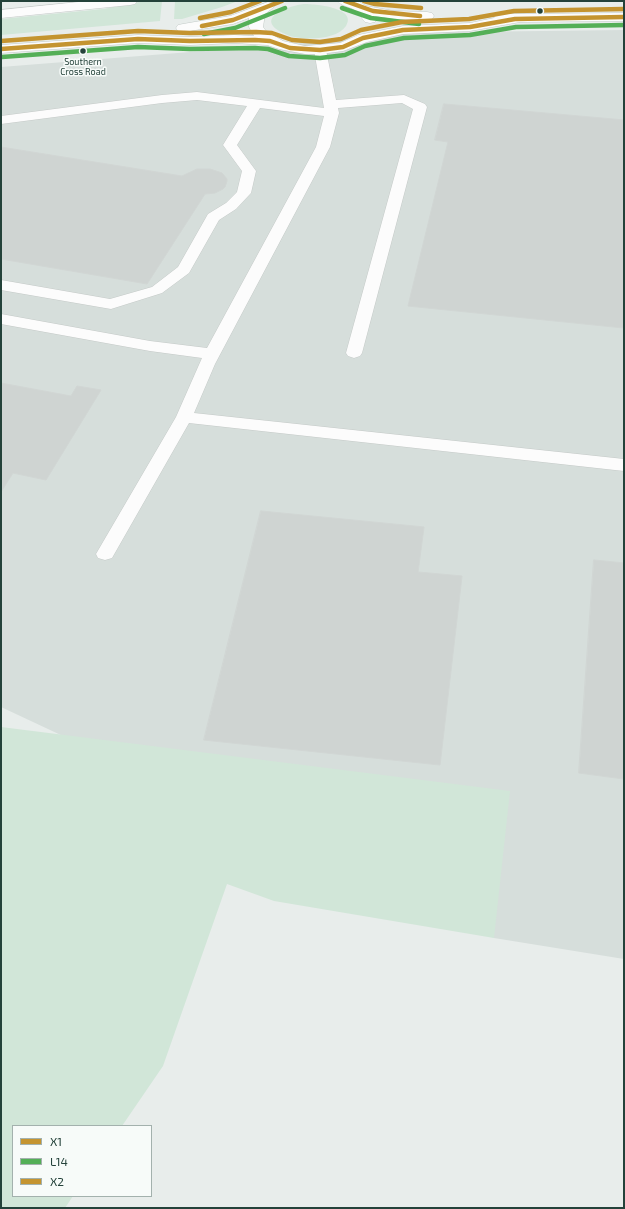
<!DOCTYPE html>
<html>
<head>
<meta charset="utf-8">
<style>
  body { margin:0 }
  #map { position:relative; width:625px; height:1209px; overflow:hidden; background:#e8edeb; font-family:"Exo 2",sans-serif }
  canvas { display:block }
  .frame { position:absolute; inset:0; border:2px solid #24423a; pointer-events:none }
  .legend { position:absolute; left:12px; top:1125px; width:140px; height:72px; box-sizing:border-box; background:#f7fbf9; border:1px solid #a3b1ad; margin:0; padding:5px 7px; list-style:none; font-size:12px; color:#24423a }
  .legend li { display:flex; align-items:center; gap:8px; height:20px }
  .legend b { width:20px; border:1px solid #a3b1ad }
</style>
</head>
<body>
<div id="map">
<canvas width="625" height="1209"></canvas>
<div class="frame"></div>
<ul class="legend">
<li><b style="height:5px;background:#c49430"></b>X1</li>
<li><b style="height:5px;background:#54af57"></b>L14</li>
<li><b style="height:5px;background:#c49430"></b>X2</li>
</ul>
</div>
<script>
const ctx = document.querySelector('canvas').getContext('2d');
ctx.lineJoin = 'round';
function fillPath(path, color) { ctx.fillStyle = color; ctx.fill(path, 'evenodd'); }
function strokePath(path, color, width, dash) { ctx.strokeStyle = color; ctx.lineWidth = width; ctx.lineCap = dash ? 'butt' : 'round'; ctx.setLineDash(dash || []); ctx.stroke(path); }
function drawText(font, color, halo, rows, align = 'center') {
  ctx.font = font + ' "Exo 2",sans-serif'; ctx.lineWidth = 3; ctx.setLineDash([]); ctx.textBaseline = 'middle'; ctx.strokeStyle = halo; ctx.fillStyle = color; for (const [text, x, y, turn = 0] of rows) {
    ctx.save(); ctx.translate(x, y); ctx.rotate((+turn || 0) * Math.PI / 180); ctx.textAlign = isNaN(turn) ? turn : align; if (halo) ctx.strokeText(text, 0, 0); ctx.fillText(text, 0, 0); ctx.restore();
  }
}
const built = new Path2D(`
  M624,30V959L494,938L1,707V67L329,41L378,33Z`);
const green = new Path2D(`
  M144,1H162L160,21L1,35V19L103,9Z
  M175,1H238L222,7L182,19H174Z
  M304,4C313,4 358,7 346,26C336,41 299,41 285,34C252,19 287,6 304,4Z
  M1,727L510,791L494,938L274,901L227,884L163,1066L122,1126H13V1196H73L65,1208H1Z`);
const building = new Path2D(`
  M444,104L624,120V328L408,306L448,142L435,140Z
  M1,147L182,176L197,169H210L222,173L227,179V181L225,187L223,189L215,193L205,194L147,284L1,259Z
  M1,383L71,396L77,386L101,390L46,480L13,473L1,492Z
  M261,511L424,527L418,572L462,576L440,765L204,740Z
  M594,560L624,563V779L579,773Z`);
const lane = new Path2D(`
  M320,46L324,47L326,50L336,100L404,95L425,104L427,107L362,353L360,356L354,358L348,356L346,353L413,109L402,103L338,108L339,113L330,147L215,364L194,413L624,459V471L189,423L112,558L105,560L98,558L96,554L176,417L202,358L150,351L1,324V314L150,341L207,348L316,147L324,116L260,108L237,145L256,171L251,193L236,209L219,220L189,273L162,293L111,309L1,290V280L110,299L152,287L178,267L208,214L226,203L237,192L242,171L223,145L247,106L197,100L162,103L1,124V116L162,95L197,92L324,108L314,50L316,47Z`);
const street = new Path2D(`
  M88,1H137L135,4L130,5L1,18V10Z`);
const secondary = new Path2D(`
  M338,1H358L366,6L394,11L427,12L432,13L434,16L432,19L427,20L394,19L375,16L377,19L375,22L370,23L365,22C361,17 359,13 353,9C348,6 341,6 338,1Z
  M268,2L273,3L275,6L265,14L263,27L266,31L283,41L305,46L340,43L358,35L403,26L470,23L494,18L496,15L501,14L624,13V21L520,22L470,31L403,34L367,42L343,51L320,54H305L279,49L267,45L234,43L190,45L138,43L1,53V45L138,35L190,37L234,35L254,36L249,27V18L233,24L183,32L178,31L176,28L178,25L183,24L230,16Z`);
const bus1 = new Path2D(`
  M345,1L373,11L420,16
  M202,26L233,20L282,1
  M1,49L138,39L190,41L255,40L270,41L290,48L320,50L343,47L363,38L403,30L470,27L515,19L624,17`);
const bus2 = new Path2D(`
  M342,8L371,18L419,24
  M204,34L235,28L285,8
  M2,57L138,47L190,49L255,48L268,49L289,56L320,58L345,55L365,46L404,38L470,35L516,27L624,25`);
const bus3 = new Path2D(`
  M364,1L375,4L421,8
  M200,18L231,12L260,1
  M1,41L138,31L190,33L256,32L272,33L292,40L320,42L341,39L361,30L402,22L469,19L514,11L624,9`);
const markers = [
  [540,11,3.5,"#24423a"],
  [83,51,3.5,"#24423a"]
];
const farBusnames = [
  ["Southern",83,62],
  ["Cross Road",83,72]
];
fillPath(built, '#d6dedb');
fillPath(green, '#d1e6d8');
fillPath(building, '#cfd4d2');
strokePath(building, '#d1d6d4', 1);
strokePath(lane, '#c5cac8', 1);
strokePath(street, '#c5cac8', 1);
strokePath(secondary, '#c3cbc8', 1);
fillPath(lane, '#fcfcfc');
fillPath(street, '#fcfcfc');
fillPath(secondary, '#fcfcfc');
strokePath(bus1, '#c49430', 4.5);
strokePath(bus2, '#54af57', 4.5);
strokePath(bus3, '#c49430', 4.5);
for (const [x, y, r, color] of markers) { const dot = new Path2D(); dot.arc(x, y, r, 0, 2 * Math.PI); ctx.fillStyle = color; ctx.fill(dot); strokePath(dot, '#f7fbf9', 1.5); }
drawText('9px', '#24423a', '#f7fbf9', farBusnames);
</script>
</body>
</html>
